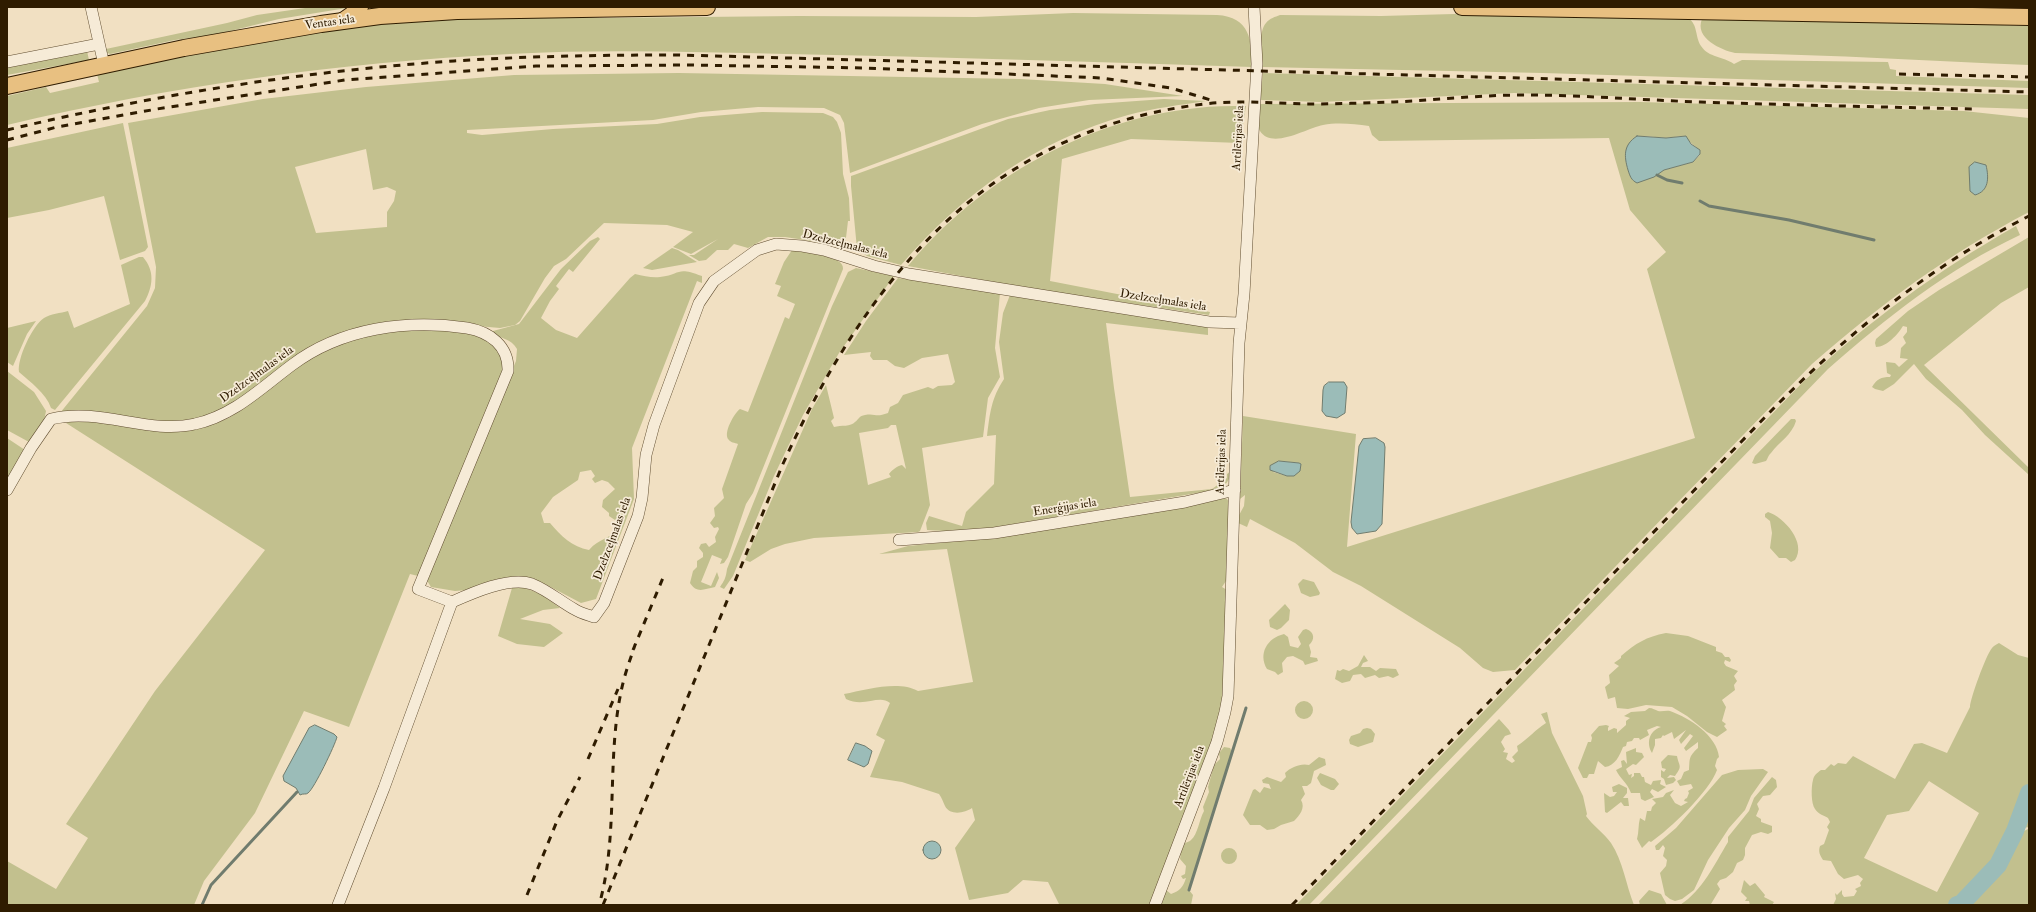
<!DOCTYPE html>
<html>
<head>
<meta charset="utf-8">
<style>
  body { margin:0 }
  #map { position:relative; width:2036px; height:912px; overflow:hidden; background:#f1e0c2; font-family:"IM FELL Double Pica",serif }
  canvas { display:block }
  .frame { position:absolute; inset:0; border:8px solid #2f1c00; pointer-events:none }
</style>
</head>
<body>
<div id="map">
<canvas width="2036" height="912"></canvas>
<div class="frame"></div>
</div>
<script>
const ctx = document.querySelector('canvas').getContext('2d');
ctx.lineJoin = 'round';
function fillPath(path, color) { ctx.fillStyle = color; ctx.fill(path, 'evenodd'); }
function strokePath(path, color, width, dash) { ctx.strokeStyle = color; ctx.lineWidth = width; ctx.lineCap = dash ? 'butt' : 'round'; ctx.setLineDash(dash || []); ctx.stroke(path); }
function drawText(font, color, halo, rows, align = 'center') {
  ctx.font = font + ' "IM FELL Double Pica",serif'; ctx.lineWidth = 3.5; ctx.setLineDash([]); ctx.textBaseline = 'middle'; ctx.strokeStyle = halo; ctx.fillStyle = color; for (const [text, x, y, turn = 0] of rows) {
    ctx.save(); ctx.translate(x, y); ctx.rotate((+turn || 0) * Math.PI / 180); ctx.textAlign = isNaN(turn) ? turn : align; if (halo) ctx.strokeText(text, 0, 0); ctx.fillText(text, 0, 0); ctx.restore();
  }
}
const green = new Path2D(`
  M312,7H353L279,19L214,35L175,40L110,54L105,52L97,14L106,49L227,23L257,15Z
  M1073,13L1217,15C1250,17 1252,40 1252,67C1097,62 942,57 787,54C694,52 602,49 510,54C340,62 172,86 7,125V96L46,87L50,93L99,82L97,74C260,40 432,4 600,18L799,16L976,17Z
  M1454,14L1688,18C1698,24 1695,37 1701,46C1709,58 1723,56 1734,64L1742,60L1888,62L1890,69L1896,70V76L2029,81V88L1543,73L1262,67C1261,56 1258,32 1266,23C1270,18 1275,17 1280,15L1381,16Z
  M1702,19L1917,22L2029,26V65C1932,61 1833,55 1735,53C1721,50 1694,38 1702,19Z
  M87,51L89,60L7,75L8,67Z
  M679,73L1020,79L1105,84L1183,96L1089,100L1039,108L982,124L850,173L844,123L840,115L824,108L758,107L701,112L653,120L467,130V133L482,135L553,129L657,124L700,117L762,112L823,113L833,117L837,122L841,133L843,174L849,198L850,221H848L845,246L785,237H768L748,248L734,244L728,250H717L706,260L699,261L689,255H694L718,239L691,254L673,247L693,232L667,225L604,223L566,259L554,266L545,278L520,321L515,325L500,328L443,323L358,329L227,409L179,424L60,413L147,306L155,288L156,267L128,123L263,99L366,87L514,75ZM366,149L373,190L387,187L396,191L394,201L387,212V227L316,233L295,167Z
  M1263,73L2029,95V109L1514,93L1321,102L1260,100Z
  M1164,99L1206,101C1180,105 1154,108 1128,115C1037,140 962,194 901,265L867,256L857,249L851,186V176L854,175L1008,119L1050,110L1095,104Z
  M1640,102L1964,111L2029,118V212C1947,255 1882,303 1812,364L1515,670L1493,672L1483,668L1460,648L1361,586L1333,572L1295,543L1250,519L1247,527L1238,523V517L1244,506L1245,495L1240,499L1243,416L1356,434L1347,547L1695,438L1647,269L1666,252L1630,210L1609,138L1379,141L1372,135L1369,126C1354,124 1338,122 1323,125C1307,128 1272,150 1260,131C1256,125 1259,111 1259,104ZM1644,136L1666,138L1683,136L1697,148L1700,155L1693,162L1664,170ZM1279,461L1299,463L1301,464L1287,476L1273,472Z
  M1246,106L1240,143L1131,139L1062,159L1050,281L1210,312L1209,315L1020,287L908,266C979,180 1086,119 1197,108C1213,106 1230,106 1246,106Z
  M123,123L148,247L145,251L120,260L104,196L49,210L7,218V148Z
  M2016,226L2020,235C1949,268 1886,318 1828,369L1309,905H1296L1803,382C1868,322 1938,270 2016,226Z
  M598,237L600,239L573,272L569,269L556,286L559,289L550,301L541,318L556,330L577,338L630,278L635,274C644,276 652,278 660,277C682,274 676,266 702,276V283L697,281L632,448L634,499L596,599L581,603L545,584L455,591L431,587L426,579L431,564L516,361L517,349C511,338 501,339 491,333L493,331L519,324L561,269L590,241ZM591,470L595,476L592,479L595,483L602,480L608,482L615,489L603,500L602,507L609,513V516L618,522L619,528C609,540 599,538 589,550C572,547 561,536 550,523H544L541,513L553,497L578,480L580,472Z
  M2029,237V287L2001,303L1924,365L2029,468V475L1985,435L1962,410L1926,379L1914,364L1894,384L1883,391L1875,389L1872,387C1877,379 1881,377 1890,377L1891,375L1887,373L1886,362L1895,363L1899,367L1908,359L1900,358L1901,348L1906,343L1903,337L1907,332V327L1903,326C1898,334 1887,347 1876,347L1875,343L1876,339L1908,311L1939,290Z
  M672,248L678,250L697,262L652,270L643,268Z
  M792,250C803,252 845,255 843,269L753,493L746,504L728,557L724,563L720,564L722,559L712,555L701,582L711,586L717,572L719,578L715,587C704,589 697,594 690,583L693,571L697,567V561L703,557V553L699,548L701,544L706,543L709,547L716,542L715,537L719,529L718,527L714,528L710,523L715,516L714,508L724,498L722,489L738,444C735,443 730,442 729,440C722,434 735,412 740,409L748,412L785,317L789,319L795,304L777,296L781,286L775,284L784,262Z
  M139,257H143C155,271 153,286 145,301L55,410L51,408C46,393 30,382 19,372C17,359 32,326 44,318C50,314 61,313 68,311L74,328L130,304L121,265Z
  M856,268L894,276L839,353L803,415L774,476L733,576L724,589L720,587C724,581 726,578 727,569L832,306L848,272Z
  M898,278L1000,293L995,348L1000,377L988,398L983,437L922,448L930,505L920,531L918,532L814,538L785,544L771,549L750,562L745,560L812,409L826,385L834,418L831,421L834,427C841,425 851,427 855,422C859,419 859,416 865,415C876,413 875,418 888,413L890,407L898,403L903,395L928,387L933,389L938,386L952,385L955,382L948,354L922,358L904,368L895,366L887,360H873L870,356L871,352L844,355L866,321ZM891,425H896L906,469L902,465C897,466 892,470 889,474L891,477L868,485L859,433L888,428Z
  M1010,295L1208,327V335L1106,323L1114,388L1130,497L1212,489L1227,478V474L1230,472C1230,485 1221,488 1209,491L979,530L961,532L927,530L926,523L929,516L962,526L966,512L994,484L996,435L987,436C990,413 991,399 1004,379L999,342L1003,313Z
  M36,321L27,334L13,366L7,362V328Z
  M414,328L446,329L480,334L500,351L504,369L418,576L410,574L349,727L304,711L255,813L204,881L194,905H7V861L56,889L88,838L66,824L155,691L265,550L66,423L79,418L182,430L208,426L229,418L313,356L362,335Z
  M7,371L34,392L46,411L44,421L29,442L7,430Z
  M1791,419H1795L1796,421C1792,435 1779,442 1771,453C1768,456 1768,458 1766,461L1755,464L1752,463L1755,456Z
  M7,438L25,450L7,483Z
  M1223,498L1227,499L1229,502L1226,581L1222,587L1227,590L1225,680L1220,723L1150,905H1057L1059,904L1048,882L1023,880L1008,893L969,900L955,848L975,820L972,808C965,813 950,816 945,806C943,802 942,798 939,794L902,782L870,777L885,740L876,735L890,703C879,694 864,708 846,699L844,694C866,690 898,680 918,691L973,682L947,549L879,554L908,546L970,540Z
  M1768,512C1784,517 1807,543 1795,560L1791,562L1786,558H1779L1770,548L1772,533L1770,521L1765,517V514Z
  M1303,579L1314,582L1320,593L1319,595L1310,597L1301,593L1298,584Z
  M522,587L541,594L560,608L543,610L520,619L550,624L563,633L544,647L517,644L498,636L512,588Z
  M1285,604L1290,610L1289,620L1281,628L1277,630L1270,627L1269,620Z
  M1306,629C1315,632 1315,640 1309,645L1311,652L1310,657L1317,658L1318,661L1305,665L1303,661L1293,656L1287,657L1282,663L1283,672L1278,675L1275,672L1267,669C1258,654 1267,638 1284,634L1288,637L1290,646L1298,648L1301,644L1298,637L1303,630Z
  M1666,633L1688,636L1716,647V651L1722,653L1725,657H1729L1731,660L1730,662L1725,660L1724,663L1726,666L1738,671L1734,676L1737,681L1734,685L1735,690L1722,700L1726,707L1722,721L1726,724L1724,726L1727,730L1717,737L1707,732L1687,716L1672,707L1646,705L1628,709L1617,708L1615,697L1608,699L1605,687L1610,683L1609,675L1619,666L1614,663L1621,658V656C1636,643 1646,637 1666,633Z
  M1999,643L2018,655L2029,658V827L2018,829L2020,833L2028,829L2029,833V905H1833L1836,899L1835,893L1837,895L1842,890V894L1844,897L1854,896L1857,891L1855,889L1861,886L1860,883L1863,879L1858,875L1844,879L1838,874L1831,861L1823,860C1820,855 1818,852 1820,846L1824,844L1829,830L1827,827L1830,822L1828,818C1824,815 1819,815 1815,809C1811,804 1811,787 1813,780C1814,775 1817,773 1821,770H1825L1831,764L1834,766L1838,763L1846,764L1853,756L1895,779L1914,744L1922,743L1947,753L1970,707C1970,699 1986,655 1992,648C1993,646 1996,645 1999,643ZM1929,781L1979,813L1937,892L1864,858L1887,815L1909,811Z
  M1364,655L1368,661L1363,663L1361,667H1370L1376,671L1380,668L1396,669L1399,675L1393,678L1388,676L1379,678L1375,675L1365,678L1361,674L1353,675L1350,681L1342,683L1335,679L1337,670L1340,671L1343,669L1349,671L1358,666Z
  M1295 710a9 9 0 1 1 18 0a9 9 0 1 1-18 0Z
  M1649,708C1653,708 1655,710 1658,711C1662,712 1666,710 1670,711C1690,718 1717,736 1719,757L1717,759L1715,766L1717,770C1709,792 1670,829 1651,842L1649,841L1642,848L1637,839C1639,832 1638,825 1640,818L1645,821L1647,811H1651L1652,807L1656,803L1652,799L1663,797L1666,793L1674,790L1670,795L1675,803L1681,806L1688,802L1684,801L1685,799L1687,798L1689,793L1688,791L1693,788L1691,784L1680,786L1677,781L1681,779L1684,772L1689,770C1690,759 1688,757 1698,748V742L1686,751L1684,748L1693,736L1690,734L1681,744L1679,740L1686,730L1674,739L1672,732L1664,736L1663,735L1661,738L1655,739V745L1652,753C1646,743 1649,731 1661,727L1657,726L1647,730L1649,735L1640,740L1639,738H1634L1632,741L1627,742L1626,746L1623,747C1620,755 1615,766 1605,767L1598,761L1594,774H1589L1587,778H1583L1578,768L1588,742H1591L1592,738L1591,735L1599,726L1606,725L1609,726L1608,728V731L1614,728L1617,729V733L1626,725V721L1630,718L1624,716L1631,712L1645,711Z
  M1547,712L1552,733L1583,796L1587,814L1586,816C1593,826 1604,833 1611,843C1623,861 1626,885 1634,905H1318L1499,719L1509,730L1511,734L1505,736L1501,742L1505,749L1503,752L1508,753L1506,759L1512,763L1515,761L1512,757L1518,751L1517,746C1528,739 1536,729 1546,723L1541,714Z
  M1367,728L1371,729L1375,734L1373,742L1358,747L1350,744L1349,740L1351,736L1360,733L1363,729Z
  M1224,747L1230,748L1232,752L1189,890L1193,895L1191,905H1161L1166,890L1171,894C1180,891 1183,887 1186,878L1183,879L1181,876L1185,874L1186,866L1180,859L1182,844C1185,842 1188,843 1191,840C1198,834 1199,820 1204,811L1203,807L1209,792L1208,787L1214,765L1220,759L1219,753Z
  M1636,748V752L1642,753L1644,757L1636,765L1633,764L1626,769L1629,775L1632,774L1631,778L1634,776V773H1640L1642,777H1644L1645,782L1651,785L1653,781L1661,780L1660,784L1666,787L1658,792L1652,789L1650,792L1654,797L1645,801L1641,799L1640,793H1631C1627,782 1620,779 1616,770L1622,767L1621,761L1624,760L1627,764L1626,752Z
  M1668,755L1677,756C1679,767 1683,765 1675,776L1670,775L1667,778L1674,777L1676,780L1673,783L1666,785L1664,779L1661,777V770L1664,772L1666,769L1662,768L1661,762Z
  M1319,757L1325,759L1326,765L1314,771L1311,783L1307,786H1302L1305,794L1301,800C1306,808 1299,816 1294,821L1281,825L1274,829L1267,830L1260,825H1250L1243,815L1253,790L1255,789L1260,793L1264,787L1271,789L1269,784L1263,783L1262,780L1267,777L1281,782L1286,777L1285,773C1291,767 1301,763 1309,765Z
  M1763,769L1768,772L1751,796L1745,810L1729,828L1708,860L1694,890L1682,899L1675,901L1670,899L1665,895L1660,873L1666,866L1667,860L1663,856L1665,848L1663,845L1659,850H1656L1655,846L1676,828L1722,775L1738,770Z
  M1320,773L1335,779L1339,784L1334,790H1331L1321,785L1317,778Z
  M1772,777L1776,780L1777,787L1770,795L1763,796L1757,804L1759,809L1756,816L1761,819V822L1772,826V832L1768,834L1761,832L1752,835L1745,848V855L1743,860L1737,863L1733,872L1726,878L1720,880L1717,884L1720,889L1711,904L1680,905C1703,890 1714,865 1728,842V837L1749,811L1754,798Z
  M1619,784L1627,788V793L1623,798H1628L1629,806H1624L1621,802L1607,813L1605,812L1604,793L1610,797L1614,796L1617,792H1613L1612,787Z
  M1221 856a8 8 0 1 1 16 0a8 8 0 1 1-16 0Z
  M1744,880L1750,886L1755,883L1765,895L1764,897L1774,902L1772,905H1750L1749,901H1745L1747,898L1741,892Z
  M1649,890L1661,894L1667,905H1640L1639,901Z`);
const water = new Path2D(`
  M1637,136L1666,138L1686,136L1691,144L1700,150V154L1693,162L1664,170L1654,177L1637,183C1631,180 1630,176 1628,170C1624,156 1623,145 1637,136Z
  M1975,162L1986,165C1989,178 1989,191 1975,195L1970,191L1969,167Z
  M1329,382H1344L1347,387L1345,413L1337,418L1326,416L1322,411L1323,390L1324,386Z
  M1376,438L1384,443L1385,447L1382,524L1376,531L1357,534L1352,528L1351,522L1359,446L1363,439Z
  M1279,461L1299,463L1301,464L1300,471L1294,476H1287L1270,470V466Z
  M315,725L334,734L337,737C335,745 314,789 308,793C306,795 303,793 300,795L296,788L284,781L283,776L309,728Z
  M856,743L865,746L872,751L868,764L864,767L848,760Z
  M923 850a9 9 0 1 1 18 0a9 9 0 1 1-18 0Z`);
const stream = new Path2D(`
  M1657,175L1667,180L1682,183
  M1700,201L1709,206L1789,220L1874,240
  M1189,890L1246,708
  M202,905L211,885L297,792`);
const river = new Path2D(`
  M1957,905L1961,904L1998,865L2015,831L2029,793`);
const minor = new Path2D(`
  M91,7L104,65
  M7,62L99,44
  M7,490L31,448L51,419C101,407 148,435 195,424C233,416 261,388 292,365C341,328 407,319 467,328C490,332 509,346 508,371L418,589L452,602C472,593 510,576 532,584C547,590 560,601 574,609C580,613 588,615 594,617L604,603L638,516L642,498L646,455L654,425L699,303L714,281L757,250L776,244L802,246L824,250L874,266L909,274L1209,322L1240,323
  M899,540L994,533L1185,502L1235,490
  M338,905L384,788L452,602
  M1155,905L1217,742L1225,712L1228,696L1239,343L1244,294L1257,64L1254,7`);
const major = new Path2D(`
  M341,21L361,7`);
const highway = new Path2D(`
  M1462,7L2029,17
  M7,86L184,48L321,24L380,16L457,11L707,7`);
const rail = new Path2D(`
  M1899,74L2029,77
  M7,130C154,95 304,71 454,61C529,56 604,55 679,55L2029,92
  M7,140L57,127L157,109L345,80L536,66L692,65L864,68L1102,78L1171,88L1214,101
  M633,650L665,573
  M588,759L618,689
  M527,895L557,821L580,777
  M601,898C618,830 607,759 621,692C624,676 630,660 635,645
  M603,905L782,466C867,278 987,130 1204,104C1238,100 1272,103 1306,104C1335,104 1365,103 1394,102C1437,100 1480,95 1524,95C1582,95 1641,100 1700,102C1791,105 1882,107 1972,109
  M1292,905L1772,410C1848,333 1932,265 2029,216`);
const streetNames = [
  ["Ventas iela",330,23,-8],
  ["Artilērijas iela",1239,138,-87],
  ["Dzelzceļmalas iela",845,245,14],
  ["Dzelzceļmalas iela",1163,301,9],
  ["Dzelzceļmalas iela",257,375,-36],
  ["Artilērijas iela",1222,462,-88],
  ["Enerģijas iela",1065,508,-9],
  ["Dzelzceļmalas iela",613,539,-70],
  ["Artilērijas iela",1190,777,-69]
];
fillPath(green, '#c2c08e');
fillPath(water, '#9bbcb8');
strokePath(water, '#707c6e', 1);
strokePath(stream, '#707c6e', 3);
strokePath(river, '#9bbcb8', 18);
strokePath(minor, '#604d30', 12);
strokePath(major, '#2f1c00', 16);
strokePath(highway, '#2f1c00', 18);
strokePath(minor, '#f6ebd7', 11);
strokePath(major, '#e8c081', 14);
strokePath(highway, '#e8c081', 16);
strokePath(rail, '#2f1c00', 3, [7, 7]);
drawText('12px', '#2f1c00', '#f6ebd7', streetNames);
</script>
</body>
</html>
